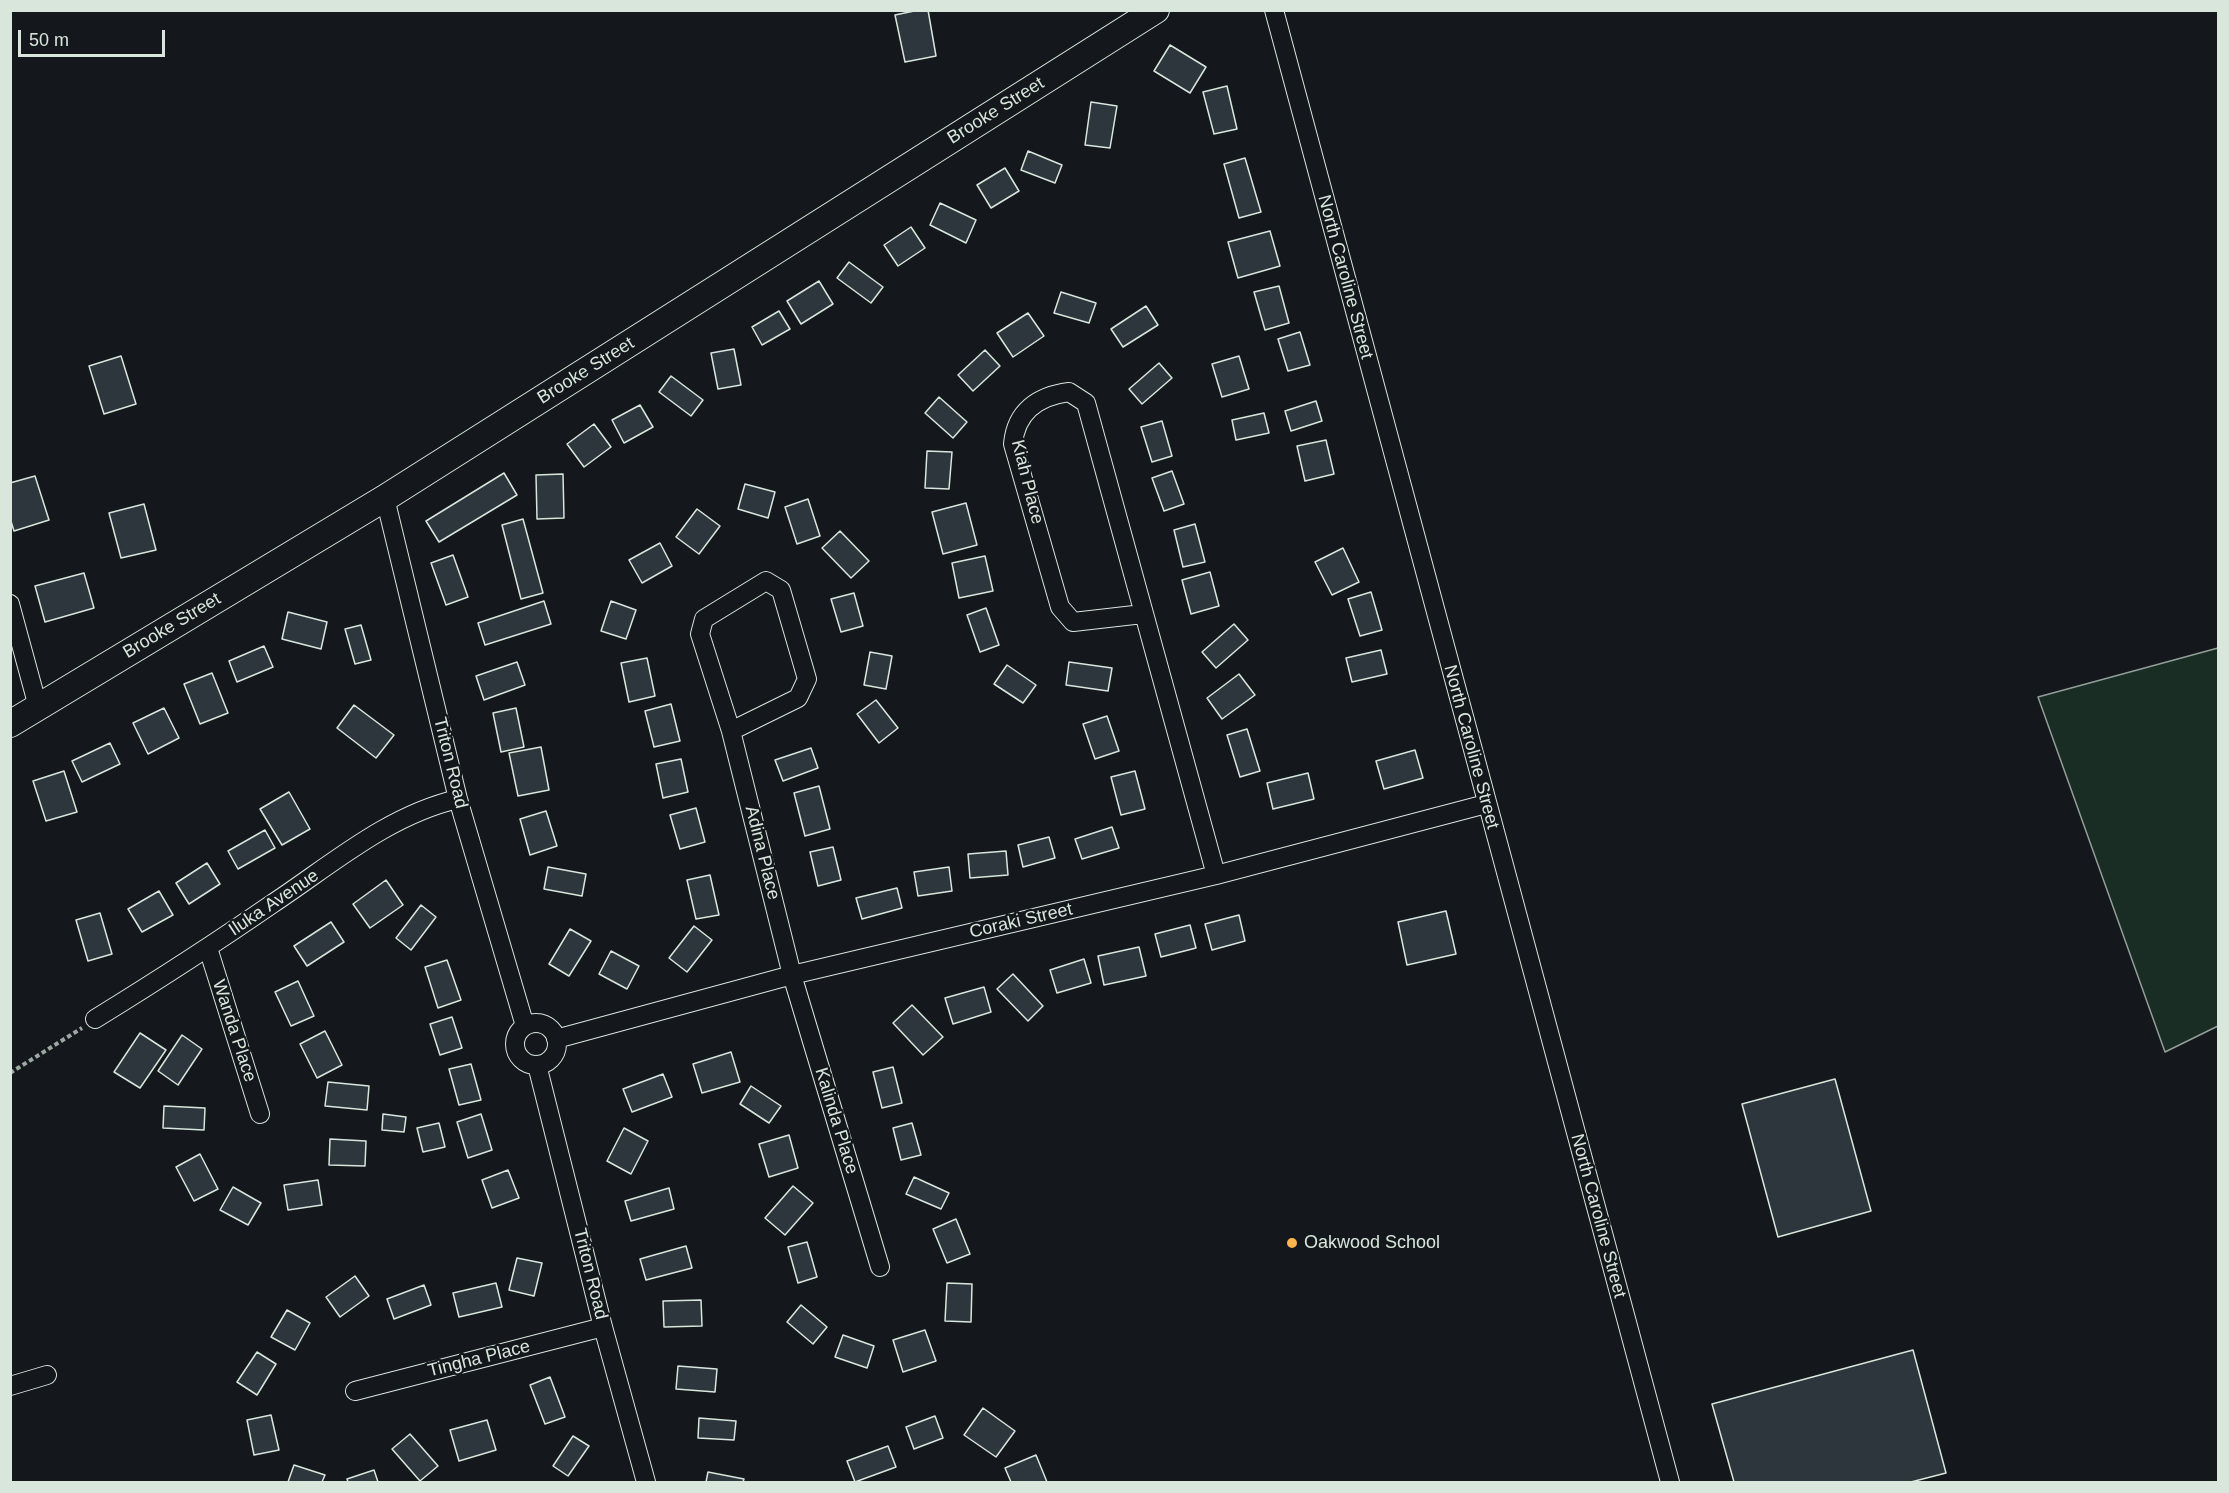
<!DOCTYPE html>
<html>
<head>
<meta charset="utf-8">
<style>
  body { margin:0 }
  #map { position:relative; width:2229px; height:1493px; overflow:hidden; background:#14181c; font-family:Helvetica,sans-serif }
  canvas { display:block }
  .frame { position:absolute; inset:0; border:12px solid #d8e6dc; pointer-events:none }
  .scale { position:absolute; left:18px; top:30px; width:147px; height:27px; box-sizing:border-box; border:3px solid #d8e6dc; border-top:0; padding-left:8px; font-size:18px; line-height:21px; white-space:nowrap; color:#d8e6dc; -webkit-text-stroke:4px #14181c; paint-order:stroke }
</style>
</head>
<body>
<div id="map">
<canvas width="2229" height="1493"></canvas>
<div class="frame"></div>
<div class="scale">50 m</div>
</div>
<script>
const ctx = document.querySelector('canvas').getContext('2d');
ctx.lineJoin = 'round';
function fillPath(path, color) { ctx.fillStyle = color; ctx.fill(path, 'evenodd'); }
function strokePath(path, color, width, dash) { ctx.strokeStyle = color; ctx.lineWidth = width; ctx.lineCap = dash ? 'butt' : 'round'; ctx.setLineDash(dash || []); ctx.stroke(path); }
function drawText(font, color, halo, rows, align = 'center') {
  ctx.font = font + ' Helvetica,sans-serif'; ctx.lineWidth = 4.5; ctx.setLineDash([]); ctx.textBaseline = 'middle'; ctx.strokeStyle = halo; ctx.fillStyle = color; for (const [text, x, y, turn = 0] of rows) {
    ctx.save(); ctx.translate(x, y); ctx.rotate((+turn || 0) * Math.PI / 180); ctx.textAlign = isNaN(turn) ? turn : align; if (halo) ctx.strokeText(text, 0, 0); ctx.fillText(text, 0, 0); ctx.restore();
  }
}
const green = new Path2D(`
  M2218,648V1026L2165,1052L2038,697Z`);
const building = new Path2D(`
  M919,10H928L936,56L905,62L895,15Z
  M1170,45L1206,67L1190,93L1154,71Z
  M1227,86L1237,129L1214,134L1203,92Z
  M1091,102L1117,106L1110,148L1085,145Z
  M1028,151L1062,165L1055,183L1021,170Z
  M1245,158L1261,212L1239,218L1224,164Z
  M1005,168L1019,191L991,208L977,185Z
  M940,203L976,220L966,243L930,225Z
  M911,227L925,248L898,266L884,245Z
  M1270,231L1280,266L1238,278L1228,242Z
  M849,262L883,287L871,303L837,278Z
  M819,281L833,304L801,324L787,301Z
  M1279,286L1289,323L1265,330L1254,292Z
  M1061,292L1096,303L1089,323L1054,313Z
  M1146,306L1158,325L1123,347L1111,329Z
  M779,311L790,329L762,345L752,327Z
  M1028,313L1044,336L1013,357L997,333Z
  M1300,332L1310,365L1288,371L1278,339Z
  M734,349L741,385L718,389L711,353Z
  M985,350L1000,366L973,391L958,375Z
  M121,356L136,404L104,414L89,366Z
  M1239,356L1249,389L1222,397L1212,364Z
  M1159,363L1172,378L1142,404L1129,389Z
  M671,376L703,400L691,416L659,392Z
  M939,397L967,422L953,438L925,413Z
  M1316,401L1322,421L1291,431L1285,411Z
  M640,405L653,427L624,443L612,420Z
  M1264,413L1269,433L1236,440L1232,420Z
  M1162,421L1172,456L1152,462L1141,427Z
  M594,424L611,447L584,467L567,444Z
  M1326,440L1334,474L1305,481L1297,446Z
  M927,451L952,452L949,489L925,488Z
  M1172,471L1184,504L1164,511L1152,478Z
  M504,473L517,495L439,542L426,521Z
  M563,474L564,518L537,519L536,475Z
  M35,476L49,520L14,531L10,518V483Z
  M745,484L775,492L768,518L738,509Z
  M808,499L820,536L797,544L785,507Z
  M966,503L977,545L943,554L932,512Z
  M144,504L156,550L121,558L109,513Z
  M697,509L720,526L699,554L676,537Z
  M523,519L543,593L521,599L502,525Z
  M1195,524L1205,562L1183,567L1174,530Z
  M840,531L869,561L851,578L822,548Z
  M660,543L672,566L642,583L629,560Z
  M1343,548L1359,582L1332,595L1315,562Z
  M453,555L468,597L446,605L431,563Z
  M985,556L993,591L959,598L952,563Z
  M1210,572L1219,606L1191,614L1182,580Z
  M84,573L94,608L45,622L35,586Z
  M1371,592L1382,630L1360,636L1348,599Z
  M854,593L863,626L841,632L831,599Z
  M544,601L551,624L485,645L478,623Z
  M611,601L636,610L626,639L601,631Z
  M986,608L999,645L980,652L967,615Z
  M288,612L327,622L321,649L282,639Z
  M1234,624L1248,640L1216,668L1202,652Z
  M361,625L371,660L355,664L345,629Z
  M264,646L273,667L237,682L229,661Z
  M1381,650L1387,674L1352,682L1346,658Z
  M870,652L892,656L886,689L864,685Z
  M647,658L655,696L629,702L621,663Z
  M517,662L525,685L484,700L476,676Z
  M1069,662L1112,668L1108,691L1066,685Z
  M1007,665L1036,685L1023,703L994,684Z
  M212,673L228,713L200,724L184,684Z
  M1239,674L1255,695L1222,719L1207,698Z
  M876,700L898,728L879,743L857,714Z
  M671,704L680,741L654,747L645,711Z
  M354,705L394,735L376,758L337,728Z
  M164,708L179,738L148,754L133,723Z
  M516,708L524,747L501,752L493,713Z
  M1107,716L1119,751L1095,759L1083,724Z
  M1247,729L1260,771L1240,777L1227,735Z
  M110,743L120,764L82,782L72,761Z
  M541,747L549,790L518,796L509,753Z
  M811,748L818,768L783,781L775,760Z
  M1415,750L1423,778L1384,789L1376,761Z
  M681,759L688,792L663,798L656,764Z
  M64,771L77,812L46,821L33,781Z
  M1135,771L1145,809L1121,815L1111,777Z
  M1308,773L1314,799L1273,809L1267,783Z
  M819,786L830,829L805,836L794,793Z
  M289,792L310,829L282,845L260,809Z
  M696,808L705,842L680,849L670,815Z
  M546,811L557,846L530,855L520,819Z
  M1112,827L1119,848L1082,859L1075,839Z
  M265,830L275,848L238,869L228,851Z
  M1049,837L1055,858L1023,867L1018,845Z
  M833,847L841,880L818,886L810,852Z
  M1006,851L1008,875L970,878L968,854Z
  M207,863L220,884L189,904L176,883Z
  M548,867L586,874L582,896L544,889Z
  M949,867L952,891L918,896L914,872Z
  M710,875L719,915L696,919L687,880Z
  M386,880L403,905L370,928L353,904Z
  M897,888L902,908L862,919L856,898Z
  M159,891L173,915L142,932L128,909Z
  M421,905L436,917L411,950L396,938Z
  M1446,911L1456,954L1407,965L1398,922Z
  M100,913L112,954L88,961L76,920Z
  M1239,915L1245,941L1212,950L1205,924Z
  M331,922L344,942L307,966L294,946Z
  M1190,925L1196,948L1161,957L1155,934Z
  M694,926L712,940L687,972L669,958Z
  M570,929L591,941L569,976L549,964Z
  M1139,947L1146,976L1104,985L1098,956Z
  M611,951L639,966L627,989L599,974Z
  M1084,959L1091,983L1057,993L1050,970Z
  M447,960L461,1000L438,1008L425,967Z
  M1013,974L1043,1006L1028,1021L997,989Z
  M298,981L314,1016L291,1026L275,992Z
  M984,987L991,1012L953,1024L945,998Z
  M912,1005L943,1037L923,1055L893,1023Z
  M452,1017L462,1048L440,1055L430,1024Z
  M325,1031L342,1065L317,1078L300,1044Z
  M140,1033L166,1050L140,1088L114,1072Z
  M182,1035L202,1049L178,1085L158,1071Z
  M731,1052L740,1082L702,1093L693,1064Z
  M471,1064L481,1100L459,1105L449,1069Z
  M893,1067L902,1103L882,1108L873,1072Z
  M663,1074L672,1097L632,1112L623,1089Z
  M1835,1079L1871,1211L1778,1237L1742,1104Z
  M328,1082L369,1086L367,1110L325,1106Z
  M751,1086L781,1106L769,1123L740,1104Z
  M164,1106L205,1108L204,1130L163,1128Z
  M383,1114L406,1117L404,1132L382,1130Z
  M481,1114L492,1150L468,1158L457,1122Z
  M439,1123L445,1147L423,1152L417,1128Z
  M912,1123L921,1155L901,1160L893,1128Z
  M624,1128L648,1141L631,1174L607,1161Z
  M789,1135L798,1168L769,1177L759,1144Z
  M330,1139L366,1141L365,1166L329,1165Z
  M200,1154L218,1189L194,1201L176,1167Z
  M508,1170L519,1198L492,1208L482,1180Z
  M914,1177L949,1193L941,1209L906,1194Z
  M318,1180L322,1205L288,1210L284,1185Z
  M793,1186L813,1203L785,1235L765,1218Z
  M233,1187L261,1203L248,1225L220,1210Z
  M669,1188L674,1209L631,1221L625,1201Z
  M956,1219L970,1254L947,1263L933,1229Z
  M807,1242L817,1277L798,1283L788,1247Z
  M686,1246L692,1268L646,1280L640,1259Z
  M517,1258L542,1263L534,1296L509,1290Z
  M355,1276L369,1296L340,1317L326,1297Z
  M496,1283L502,1307L459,1317L453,1293Z
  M947,1283L972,1284L971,1322L945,1321Z
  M424,1285L431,1305L394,1319L387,1299Z
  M701,1300L702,1326L664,1327L663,1301Z
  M801,1305L827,1327L813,1344L787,1322Z
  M287,1310L310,1323L295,1350L271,1337Z
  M925,1330L936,1361L903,1372L893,1340Z
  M843,1335L874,1346L867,1368L835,1357Z
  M1913,1350L1946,1473L1911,1482H1734L1712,1404Z
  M257,1352L276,1364L257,1395L237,1382Z
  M678,1366L717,1369L715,1392L676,1389Z
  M550,1377L565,1417L545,1424L530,1385Z
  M983,1408L1015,1431L996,1457L964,1435Z
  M271,1415L279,1450L254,1455L247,1420Z
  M935,1416L943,1438L914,1449L906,1427Z
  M699,1418L736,1421L734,1440L698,1438Z
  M487,1420L496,1450L459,1461L450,1430Z
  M410,1434L438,1466L420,1481L392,1449Z
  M573,1436L589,1446L568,1476L553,1466Z
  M888,1446L896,1467L855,1482L847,1461Z
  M1036,1455L1047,1482H1011L1005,1468Z
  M294,1465L325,1475L322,1482H288Z
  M374,1470L378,1482H348L347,1479Z
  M708,1472L744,1479L743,1482H706Z`);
const path = new Path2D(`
  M10,1073L82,1028`);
const street = new Path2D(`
  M1274,10L1670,1482
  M385,498L458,799L525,1026
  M10,604L38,707
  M1143,614L1073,622L1060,607L1013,444C1016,411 1038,396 1069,392L1086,403L1216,875
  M731,731L798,698L807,679L781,590L766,581L704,619L700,634L731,731L792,975L880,1267
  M208,948L260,1114
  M95,1019C155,982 214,944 272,904C331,865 388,815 458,799
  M515 1044a21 21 0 1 1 42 0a21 21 0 1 1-42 0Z
  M556,1039L792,975L1216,875L1486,804
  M537,1065L603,1327L646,1482
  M10,1386L47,1375
  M355,1391L603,1327`);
const secondary = new Path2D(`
  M10,724L385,498L1156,10`);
const markers = [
  [1292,1243,6,"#ffb74d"]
];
const streetNames = [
  ["Brooke Street",996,111,-32],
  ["North Caroline Street",1345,277,75],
  ["Brooke Street",586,371,-32],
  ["Kiah Place",1027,482,76],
  ["Brooke Street",172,626,-31],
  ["North Caroline Street",1471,747,75],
  ["Triton Road",450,763,76],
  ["Adina Place",762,853,76],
  ["Iluka Avenue",274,903,-34],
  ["Coraki Street",1021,921,-13],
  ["Wanda Place",234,1031,72],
  ["Kalinda Place",836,1121,73],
  ["North Caroline Street",1598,1216,75],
  ["Triton Road",590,1274,76],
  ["Tingha Place",479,1359,-14]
];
const poiNames = [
  ["Oakwood School",1304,1243]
];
fillPath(green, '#1a2d24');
strokePath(green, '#939e99', 1.5);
fillPath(building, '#2c363c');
strokePath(building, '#d8e6dc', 1.5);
strokePath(street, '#d8e6dc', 20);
strokePath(secondary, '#d8e6dc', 28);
strokePath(path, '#9da8a2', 4, [4.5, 3]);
strokePath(street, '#14181c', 18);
strokePath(secondary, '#14181c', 26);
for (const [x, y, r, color] of markers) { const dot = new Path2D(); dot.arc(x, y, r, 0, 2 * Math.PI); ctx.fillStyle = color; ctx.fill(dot); strokePath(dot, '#14181c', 2); }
drawText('18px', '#d8e6dc', '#14181c', streetNames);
drawText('18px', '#d8e6dc', '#14181c', poiNames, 'left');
</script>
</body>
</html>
